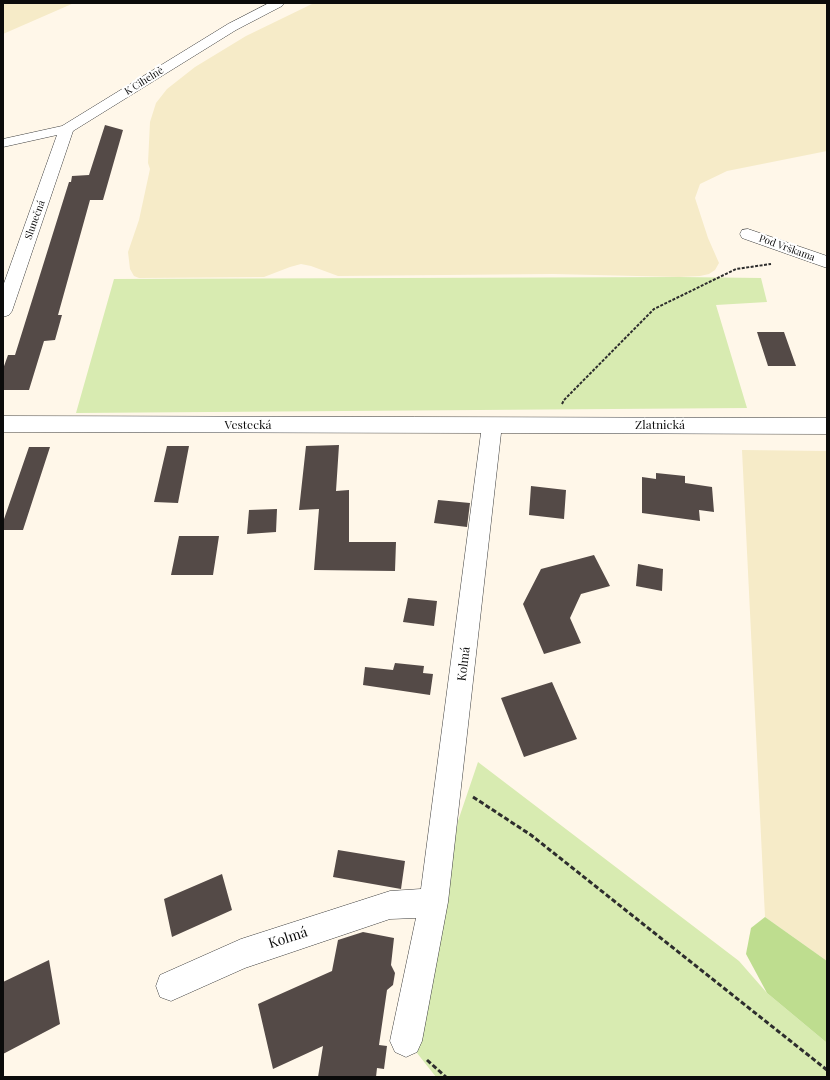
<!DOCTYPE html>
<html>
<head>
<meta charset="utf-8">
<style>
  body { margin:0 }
  #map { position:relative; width:830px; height:1080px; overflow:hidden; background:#fff7e9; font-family:"Playfair Display",serif }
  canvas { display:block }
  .frame { position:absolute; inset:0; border:4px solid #0b0b0b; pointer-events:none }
</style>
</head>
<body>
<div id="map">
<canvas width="830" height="1080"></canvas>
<div class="frame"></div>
</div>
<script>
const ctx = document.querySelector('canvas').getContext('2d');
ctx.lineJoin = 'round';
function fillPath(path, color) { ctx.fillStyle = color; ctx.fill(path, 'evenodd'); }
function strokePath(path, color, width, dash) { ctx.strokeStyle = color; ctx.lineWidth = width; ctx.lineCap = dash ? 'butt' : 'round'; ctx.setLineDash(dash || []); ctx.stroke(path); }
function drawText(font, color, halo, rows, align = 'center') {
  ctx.font = font + ' "Playfair Display",serif'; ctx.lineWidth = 4; ctx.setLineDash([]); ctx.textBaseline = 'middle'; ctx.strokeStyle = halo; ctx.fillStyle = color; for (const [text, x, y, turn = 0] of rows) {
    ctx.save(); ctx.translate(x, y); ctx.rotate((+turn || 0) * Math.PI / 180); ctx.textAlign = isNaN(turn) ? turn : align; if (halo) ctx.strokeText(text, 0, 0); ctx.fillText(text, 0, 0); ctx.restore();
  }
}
const farmland = new Path2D(`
  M3,3H74L3,34Z
  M314,3H827V151L727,171L700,184L695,198L708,238L719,263L715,270L709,274L700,276L679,277L553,274L338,276L311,266L301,264L290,267L264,277L139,278L134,276L130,269L128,252L139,220L150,169L148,163L150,122L156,103L167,89L195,67L246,36Z
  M742,450L827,451V961L765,917Z`);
const green = new Path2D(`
  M679,277L761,278L767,302L716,305L747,408L76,413L114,279Z
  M478,762L739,961L767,993L827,1043V1077H436L417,1053L458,821Z`);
const forest = new Path2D(`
  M765,917L827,961V1043L767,993L746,954L751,928Z`);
const building = new Path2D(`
  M105,125L123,130L103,200H90L58,315H62L55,340L44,341L29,390H3V369L8,355H15L69,182H71L72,176L89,175Z
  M757,332H784L796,366H768Z
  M339,445L336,491L349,490V542H396L395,571L314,570L319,509L299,510L306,446Z
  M167,446H189L178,503L154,502Z
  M29,447H50L23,530H3V522Z
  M656,473L685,476V483L712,487L714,512L699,510L700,521L642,513V477L656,479Z
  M531,486L566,490L564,519L529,515Z
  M438,500L470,503L467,527L434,523Z
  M277,509L276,532L247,534L249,510Z
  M179,536H219L213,575H171Z
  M594,555L610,586L581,594L570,618L581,643L544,654L523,604L541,569Z
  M638,564L663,569L662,591L636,586Z
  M408,598L437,601L434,626L403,622Z
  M395,663L424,666L423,673L433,674L430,695L363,685L365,667L393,670Z
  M552,682L577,739L524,757L501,698Z
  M338,850L405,861L401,889L333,877Z
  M222,874L232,910L172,937L164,899Z
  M363,932L394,938L391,965L395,973L393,985L387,990L379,1045L387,1046L384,1069L377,1068L376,1077H318L323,1046L273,1069L258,1004L332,971L338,940Z
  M49,960L60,1024L3,1054V982Z`);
const pathFar1 = new Path2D(`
  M562,404L564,400L654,309L736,269L771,264`);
const path = new Path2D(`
  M473,797L531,835L827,1070
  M427,1060L446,1077`);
const minor = new Path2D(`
  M269,3H284L282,6L236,30L73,131L12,311L9,315L3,317V286L57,135L3,147V139L62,126L228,24Z
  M748,229L827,256V268L742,238L740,234L742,230Z
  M3,416L827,418V434L501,433L448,902L422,1041L417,1052L406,1057L395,1052L390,1041L416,918L390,919L245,968L171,1001L160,997L156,986L160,975L241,939L390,891L421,889L481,433L3,432Z`);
const farStreetnames = [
  ["K Cihelně",144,81,-32],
  ["Slunečná",35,220,-70],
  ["Pod Vrškama",787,248,20]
];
const streetNames = [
  ["Vestecká",248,425],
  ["Zlatnická",660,425],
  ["Kolmá",464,664,-83]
];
const nearStreetnames = [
  ["Kolmá",288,938,-18]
];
fillPath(farmland, '#f6ebc8');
fillPath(green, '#d8ebb1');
fillPath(forest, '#bedd8f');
fillPath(building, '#544a47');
strokePath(minor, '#3e3e3e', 1);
strokePath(pathFar1, '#2d2d2d', 2, [3, 1.5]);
strokePath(path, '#2d2d2d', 3, [5, 2.5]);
fillPath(minor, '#fff');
drawText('10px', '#0b0b0b', '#fff', farStreetnames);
drawText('12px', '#0b0b0b', '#fff', streetNames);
drawText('14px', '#0b0b0b', '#fff', nearStreetnames);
</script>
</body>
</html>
